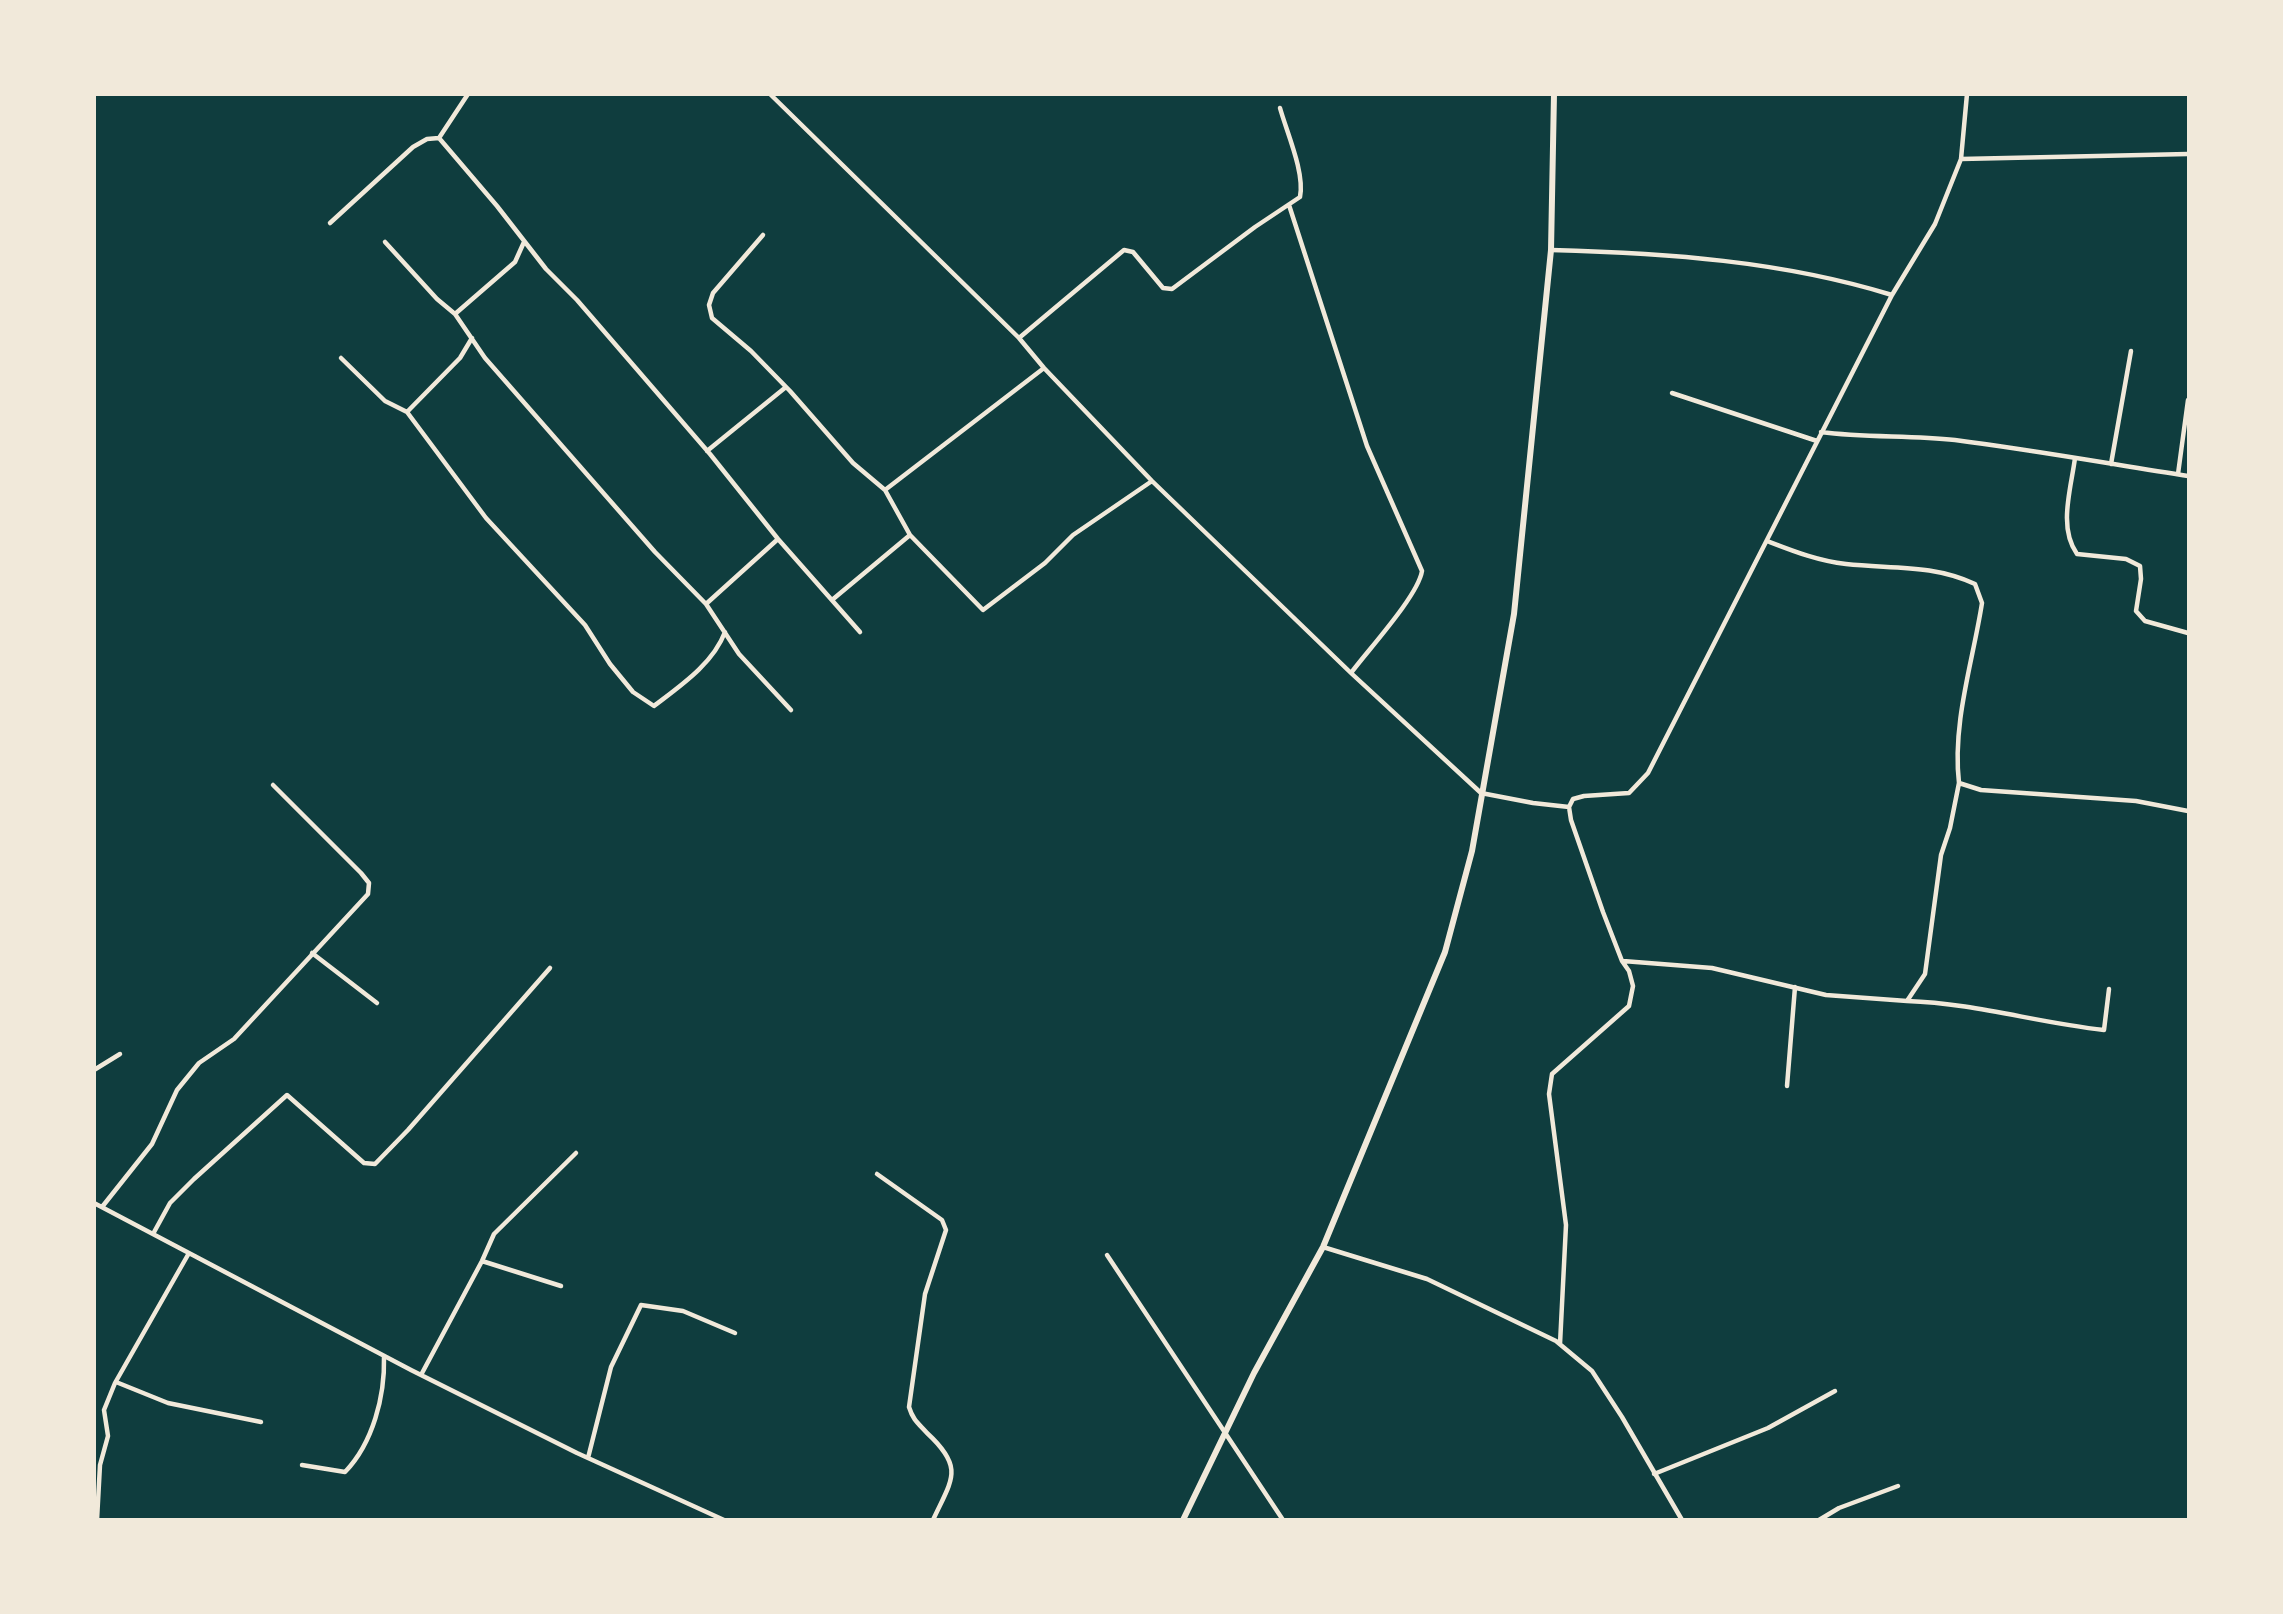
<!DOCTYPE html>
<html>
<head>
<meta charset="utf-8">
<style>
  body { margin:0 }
  #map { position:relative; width:2283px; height:1614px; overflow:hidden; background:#0f3d3e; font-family:"Archivo Narrow",sans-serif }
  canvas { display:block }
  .frame { position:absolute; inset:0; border:96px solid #f1e9da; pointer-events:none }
</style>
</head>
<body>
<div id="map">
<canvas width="2283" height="1614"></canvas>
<div class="frame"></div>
</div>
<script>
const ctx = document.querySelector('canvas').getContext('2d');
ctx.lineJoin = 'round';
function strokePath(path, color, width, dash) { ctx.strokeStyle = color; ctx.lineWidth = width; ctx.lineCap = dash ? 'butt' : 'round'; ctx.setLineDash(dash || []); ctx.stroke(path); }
const minor = new Path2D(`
  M770,94L1019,338L1044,368L1152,481L1351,673L1481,793L1533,803L1569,807
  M439,138L497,206L546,269L577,300L710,454L778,539L860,632
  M1961,159L1967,94
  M1289,205L1367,446L1422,571C1418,596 1368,650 1351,673
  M330,223L413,147L427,139L439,138L468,94
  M763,235L713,293L709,305L712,318L751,351L790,391L853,463L885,490L910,535L983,610L1045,563L1073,535L1152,481
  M385,242L437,299L455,314L485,358L655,552L706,604L739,654L791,710
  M1551,250C1666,253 1782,261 1892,295
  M455,314L515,262L524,242
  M1019,338L1124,250L1133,252L1163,288L1172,289L1255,227L1300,197C1305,173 1287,133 1280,108
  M341,358L385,401L407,412L486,518L585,625L610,664L633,692L654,706C680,686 713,664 725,632
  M1672,393L1817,441
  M407,412L460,358L472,338
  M1821,432C1865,438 1910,435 1955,440C2033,450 2111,464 2188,476
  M707,451L786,387
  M2075,458C2071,489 2058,527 2077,554L2126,559L2140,566L2141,579L2136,611L2145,621L2188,633
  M2111,464L2131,351
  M2178,474L2188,400
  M885,490L1044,368
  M1767,541C1793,551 1818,561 1846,564C1891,569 1932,564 1975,584L1982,603C1973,661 1952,723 1959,783L1981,790L2136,801L2188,811
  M832,600L910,535
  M706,604L778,539
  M1959,783L1950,828L1941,855L1925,974L1907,1001C1974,1003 2038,1023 2104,1030L2109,989
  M312,953L377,1003
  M1623,961L1712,968L1826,995L1907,1001
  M94,1070L120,1054
  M1787,1086L1795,987
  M877,1174L942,1220L946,1230L925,1294L909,1407C913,1420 918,1423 927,1433C965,1468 952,1479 933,1520
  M94,1203L411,1370L577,1453L724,1520
  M102,1207L152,1144L177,1090L199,1063L234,1039L368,894L369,883L361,873L273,785
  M153,1234L170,1203L194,1179L287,1095L364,1163L375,1164L408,1130L550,968
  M1323,1247L1427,1279L1556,1341L1592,1371L1622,1417L1682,1520
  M1107,1255L1283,1520
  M482,1261L561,1286
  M1560,1344L1566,1225L1549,1094L1552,1074L1629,1006L1633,986L1629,971L1622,961L1603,912L1571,820L1569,807L1573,799L1584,796L1629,793L1648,773L1892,295L1935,224L1961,159L2188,154
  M421,1375L482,1261L494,1234L576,1153
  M116,1382L168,1403L261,1422
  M588,1458L611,1367L641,1305L683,1311L735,1333
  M302,1465L345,1472C373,1443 385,1396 384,1357
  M1654,1474L1768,1428L1835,1391
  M97,1520L100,1465L108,1436L104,1410L115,1383L189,1253
  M1819,1520L1839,1508L1898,1486`);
const tertiary = new Path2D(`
  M1183,1520L1254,1373L1323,1247L1445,952L1472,851L1514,614L1551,250L1554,94`);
strokePath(minor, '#f1e9da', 4.5);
strokePath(tertiary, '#f1e9da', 6);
</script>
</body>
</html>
